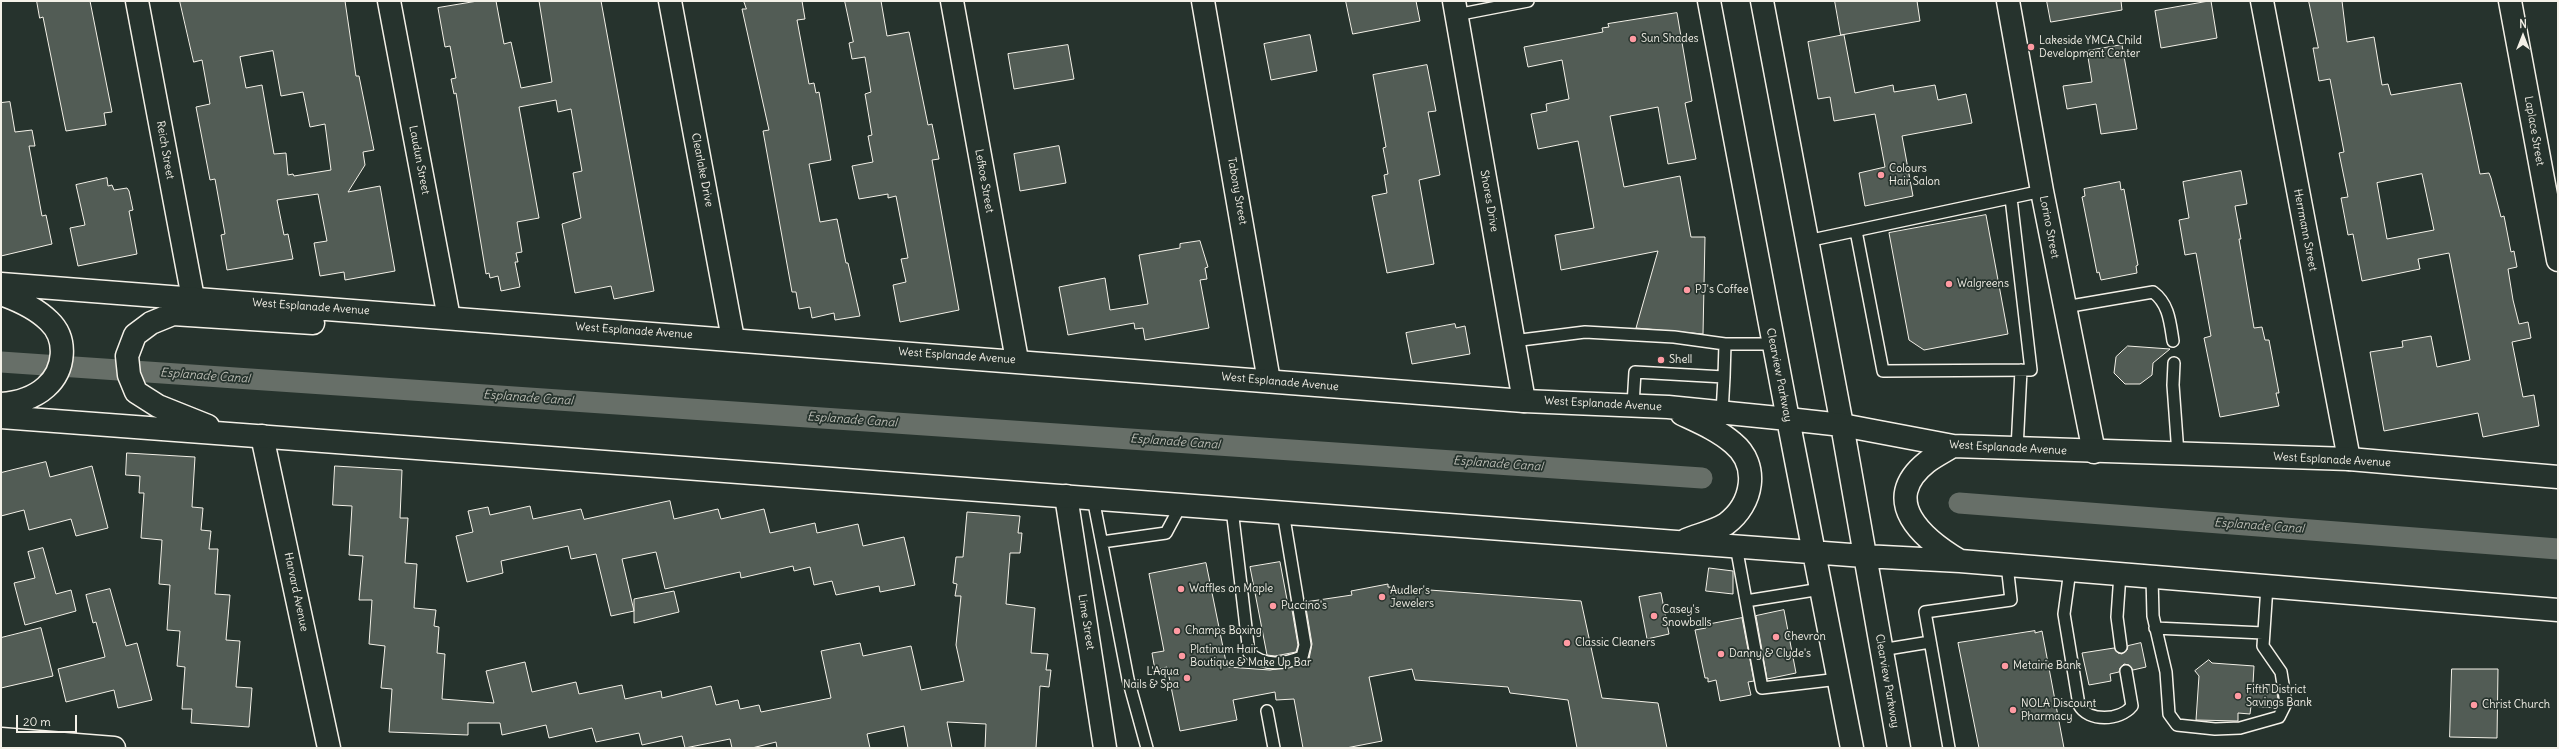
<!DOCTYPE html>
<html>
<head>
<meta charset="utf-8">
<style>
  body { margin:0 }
  #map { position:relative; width:2559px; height:749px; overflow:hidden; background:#26332d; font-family:Delius,sans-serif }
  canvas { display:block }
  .frame { position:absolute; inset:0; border:2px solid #f4f1e8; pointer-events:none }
  .north { position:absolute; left:2503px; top:16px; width:40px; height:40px; -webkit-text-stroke:3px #26332d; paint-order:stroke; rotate:0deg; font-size:11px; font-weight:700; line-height:16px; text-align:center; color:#f4f1e8 }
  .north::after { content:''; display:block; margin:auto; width:14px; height:18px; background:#f4f1e8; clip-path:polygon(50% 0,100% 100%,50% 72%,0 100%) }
  .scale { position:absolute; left:16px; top:715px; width:61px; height:18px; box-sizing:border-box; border:2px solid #f4f1e8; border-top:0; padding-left:5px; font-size:12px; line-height:14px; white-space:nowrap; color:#f4f1e8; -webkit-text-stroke:3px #26332d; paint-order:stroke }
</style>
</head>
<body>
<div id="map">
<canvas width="2559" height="749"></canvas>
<div class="frame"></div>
<div class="north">N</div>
<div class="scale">20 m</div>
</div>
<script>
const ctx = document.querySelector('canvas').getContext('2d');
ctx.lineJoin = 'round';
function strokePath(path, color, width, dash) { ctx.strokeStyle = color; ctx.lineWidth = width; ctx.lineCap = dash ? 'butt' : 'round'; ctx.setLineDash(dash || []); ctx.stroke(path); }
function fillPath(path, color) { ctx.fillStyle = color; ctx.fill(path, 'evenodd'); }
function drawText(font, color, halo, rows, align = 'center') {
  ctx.font = font + ' Delius,sans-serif'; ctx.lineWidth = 3.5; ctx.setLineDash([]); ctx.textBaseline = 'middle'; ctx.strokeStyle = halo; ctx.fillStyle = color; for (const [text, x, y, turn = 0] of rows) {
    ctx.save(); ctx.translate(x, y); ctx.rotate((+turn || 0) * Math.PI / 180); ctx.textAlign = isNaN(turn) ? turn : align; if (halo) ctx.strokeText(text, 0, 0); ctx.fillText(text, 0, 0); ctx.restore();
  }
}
const canal = new Path2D(`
  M1,362L1702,478
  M1959,503L2558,549`);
const building = new Path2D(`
  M37,1H90L112,112L104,113L106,125L66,131L43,17L40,18Z
  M180,1H345L356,76H359L374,150L363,152L365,165L348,192L380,186L395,271L345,280L344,272L320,276L314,243L327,241L318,194L277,200L284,235L288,234L293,259L227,270L221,235L225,234L215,179L210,180L196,107L210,104L202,60L194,62ZM273,51L281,96L303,92L310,127L325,124L331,170L294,176L293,174L288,175L286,153L274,154L262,85L246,88L240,57Z
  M478,1H496L504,44L511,42L521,88L552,82L539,1H601L654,291L614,299L611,286L575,293L562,224L581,218L573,173L582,171L571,109L558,112L556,100L519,107L539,218L517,222L522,252L516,253L518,262H515L520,287L501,291L498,276L490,278L489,273L486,274L456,93L454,94L451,79L456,78L450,46L445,47L438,8Z
  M744,1H802L805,19L797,20L809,84L814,83L816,93L819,92L831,160L809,164L820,222L837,219L846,263H848L860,316L835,320L834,313L812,318L810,307L799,309L796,292H792L763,131L769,130L742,9H746Z
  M845,1H881L887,36L909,32L928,125L932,124L939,159L932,160L959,310L900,322L893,285L906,282L901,259L908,258L896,196L888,198V194L859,199L852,166L873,162L868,136L872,135L865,94L871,92L865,57L852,59L849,43L853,42Z
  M1346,1H1416L1420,21L1353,34Z
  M1835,1H1917L1920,21L1841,35Z
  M2047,1H2121L2122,10L2051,22Z
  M2211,1L2217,38L2161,48L2155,11Z
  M2309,1H2342L2347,42L2374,37L2382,85L2388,84L2391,95L2461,83L2480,174L2489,173L2491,178L2501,217L2504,216L2511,252L2514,251L2517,267L2508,269L2513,300L2519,324L2528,322L2531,338L2512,342L2523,397L2534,395L2539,426L2483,437L2478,413L2384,431L2370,352L2403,347L2402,341L2431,336L2437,367L2470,360L2449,253L2418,259L2420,269L2362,281L2353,234L2348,235L2341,198L2348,197L2339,153L2344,152L2330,79L2319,81L2313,48H2318ZM2422,174L2434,230L2387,239L2377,183Z
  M1677,13L1692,101L1685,103L1696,159L1668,164L1658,107L1610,116L1624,187L1680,176L1691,237H1705L1703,334L1636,328L1658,251L1561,270L1555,235L1594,228L1578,141L1538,149L1531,114L1547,111L1546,104L1569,99L1562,60L1528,67L1524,47L1603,32L1602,28L1609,27L1608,24Z
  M1310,35L1317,71L1271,80L1264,44Z
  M1844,35L1855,93L1893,85L1894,92L1935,85L1938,100L1966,94L1972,123L1902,136L1913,196L1865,206L1859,173L1885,167L1875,114L1834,121L1830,97L1818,99L1808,42Z
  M1068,45L1074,79L1014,89L1008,54Z
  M2122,45L2137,129L2101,134L2096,104L2067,109L2063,86L2092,82L2087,51Z
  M1427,65L1436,111L1428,112L1440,175L1419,180L1434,264L1387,273L1372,196L1387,193L1384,175L1388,174L1383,148L1386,147L1373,75Z
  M10,102L15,132L32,130L35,146H29L42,216L46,215L52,244L1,256V103Z
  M1059,146L1066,183L1020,191L1014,154Z
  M2241,171L2247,204L2235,206L2241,239H2239L2254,328L2262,327L2265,340H2269L2279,393H2276L2279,406L2220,417L2204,338L2211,336L2196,253L2185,255L2179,220L2189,218L2183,182Z
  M107,178L108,186L112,185L114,190L127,188L129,191L133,210L129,211L137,254L78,266L70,228L85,225L76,185Z
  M2120,182L2121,190L2124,189L2138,265L2136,266L2137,273L2101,280L2099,272L2097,273L2082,197L2085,196L2084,189Z
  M1986,215L2008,334L1924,350L1909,340L1889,233Z
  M1200,241L1208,267L1205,268L1207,279L1200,280L1209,328L1145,340L1143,328L1135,329L1134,323L1068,335L1059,287L1105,278L1110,310L1148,304L1139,255L1180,248V244Z
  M1455,324L1456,328L1465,326L1470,354L1412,364L1406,333Z
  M2128,346L2170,349L2153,363L2152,375L2140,384H2125L2114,373L2116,357Z
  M127,453L195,457L192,507L203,508L201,530L211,531L209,549H218L215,594L230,595L226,640L240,641L236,687L252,688L249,727L191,723L192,709H182L185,667L177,666L180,631L167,630L170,585L159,584L162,540L141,538L144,493H139L140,476L126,475Z
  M46,462L50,477L92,466L108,528L76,536L71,519L29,530L24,510L1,516V473Z
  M335,466L402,470L400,518H408L405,563L417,564L414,608L436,610L434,626L439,627L437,653L445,654L442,699L494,703L486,671L525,662L532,692L576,682L579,694L622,685L625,699L661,691L662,698L711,686L716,705L738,700L740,709L759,705L761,712L831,698L821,651L860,643L863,656L911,646L921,690L964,681L956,645L961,596H955L957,584L953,583L956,557H963L967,512L1020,516L1018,533H1022L1020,553H1010L1006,604L1035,608L1031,653L1048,654L1046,670H1051L1049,687L1040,686L1036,748H985L986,724L947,722L952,748H908L904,726L867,734L870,748H777L776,742L752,748H732L730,739L685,748L682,736L642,745L639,733L596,742L592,728L549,738L546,725L502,735L500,723H468V735L389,732L392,689L381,688L385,646L369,644L372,600H359L363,556L349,555L352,506L333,505Z
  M670,501L674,519L718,509L721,519L764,509L770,533L815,523L817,533L858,524L863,546L904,537L915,585L880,592L879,586L836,595L832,581L814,585L810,567L794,571L793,566L741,578L740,572L665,589L656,552L622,559L634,611V599L674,591L679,612L634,623V611L611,616L596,554L571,559L568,546L501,561L503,573L467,582L456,536L473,532L468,511L488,507L490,515L530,506L533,519L581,509L584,519Z
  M43,548L56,594L71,590L76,611L25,625L14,583L35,578L28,552Z
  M1280,562L1288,605L1291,604L1298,645L1296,652L1275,656L1267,655L1250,567Z
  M1206,563L1227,667L1270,670L1304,664L1309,659L1312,644L1305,602L1352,595L1351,591L1388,584V587L1581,601L1602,698L1658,703L1667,748H1577L1568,700L1510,693L1508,687L1415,680L1412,669L1369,677L1382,741L1346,748H1303L1294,699L1276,700L1275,692L1233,700L1237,720L1180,731L1167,667L1155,670L1152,653L1164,651L1149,574Z
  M1709,568L1733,571V594L1706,591Z
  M110,589L126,646L137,643L152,700L118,708L114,690L66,702L58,669L105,657L96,622L93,623L86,595Z
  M1661,593L1669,634L1647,639L1639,597Z
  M1784,610L1796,673L1767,679L1756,616Z
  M1742,618L1754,681L1748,682L1751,695L1720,701L1716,680L1708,682V678H1705L1695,630L1706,628V625Z
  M41,628L53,676L1,688V638Z
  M2035,631V633L2042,631L2064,748H1979L1958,643Z
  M2141,643L2146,667L2133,670L2129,665L2124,664L2120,668L2119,672L2110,674L2111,681L2089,685L2082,653L2114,648L2118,653L2122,654L2127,650L2128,646Z
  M2209,660L2212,663L2254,666L2253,684L2276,685L2278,700L2276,708L2251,706L2250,714L2238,713V721L2196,720L2199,676L2195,671Z
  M2452,669H2498L2497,738L2450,737Z`);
const service = new Path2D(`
  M1456,15L1528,1
  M1856,231L1883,371L2031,370L2011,198
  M1807,241L2042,191
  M2065,307L2153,292C2169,304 2170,322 2173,341
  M1513,341L1585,332L1674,337L1725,344
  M2174,363L2173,385L2178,454
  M1724,377L1725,344H1773
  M1633,405L1635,372L1724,377L1722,413
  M2017,449L2021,370
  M1093,498L1128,679L1147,748
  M1232,509L1249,653C1265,667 1284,664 1302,657L1305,645L1283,512
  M1102,542L1166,533L1181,505
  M1736,546L1762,688L1839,679
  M2070,570L2064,614L2079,705C2088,722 2120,721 2132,706L2126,671
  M2120,574L2117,617L2121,647
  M2152,577L2153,616L2166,672L2169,714L2177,725L2215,729L2240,728L2279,717L2286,703L2281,672L2263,646L2267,586
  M1746,601L1821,589
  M2155,628L2263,633
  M1881,650L1930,642
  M1267,711L1274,748
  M1949,748L1925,612L2011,600L2007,565`);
const minor = new Path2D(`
  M137,1L193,298
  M389,1L449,318
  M670,1L733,339
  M952,1L1017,360
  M1203,1L1269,381
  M1454,1L1524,401
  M2008,1L2042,191L2094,452
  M2262,1L2349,459
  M2510,1L2558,260
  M262,436L329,748
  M1066,496L1105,748
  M1,739L114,748`);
const tertiary = new Path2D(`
  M1709,1L1788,419
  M1762,1L1842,425`);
const secondary = new Path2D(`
  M1,284L1524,401L1668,407L1788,419L1842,425L1953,446L2349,459L2558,477
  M1,294C18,300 36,308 49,321C68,339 65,370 46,387C34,398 16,403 1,404
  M1682,414C1699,422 1718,430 1733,443C1760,465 1753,504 1726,524C1715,531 1698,535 1686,540
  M1,417L1864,556L1960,561L2558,610
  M1788,419L1852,748
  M1842,425L1899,748
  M208,426L158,406L136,392L129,375L127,356L135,335L151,323L173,314L313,323
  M1953,446C1945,451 1935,456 1927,462C1878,501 1923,539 1960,561`);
const markers = [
  [1633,39,4,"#ff9aa2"],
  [2031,47,4,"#ff9aa2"],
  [1881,175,4,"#ff9aa2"],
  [1949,284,4,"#ff9aa2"],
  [1687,290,4,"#ff9aa2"],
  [1661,360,4,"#ff9aa2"],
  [1181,589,4,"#ff9aa2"],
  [1382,597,4,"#ff9aa2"],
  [1273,606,4,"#ff9aa2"],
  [1654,616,4,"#ff9aa2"],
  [1177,631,4,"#ff9aa2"],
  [1776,637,4,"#ff9aa2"],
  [1567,643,4,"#ff9aa2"],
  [1721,654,4,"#ff9aa2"],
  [1182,656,4,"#ff9aa2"],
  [2005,666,4,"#ff9aa2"],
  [1187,678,4,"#ff9aa2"],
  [2238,696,4,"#ff9aa2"],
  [2474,705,4,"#ff9aa2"],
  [2013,710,4,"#ff9aa2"]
];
const poiNames = [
  ["Sun Shades",1641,39],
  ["Lakeside YMCA Child",2039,41],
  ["Development Center",2039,54],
  ["Colours",1889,169],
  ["Hair Salon",1889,182],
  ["Walgreens",1957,284],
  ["PJ's Coffee",1695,290],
  ["Shell",1669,360],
  ["Waffles on Maple",1189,589],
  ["Audler's",1390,591],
  ["Jewelers",1390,604],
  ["Puccino's",1281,606],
  ["Casey's",1662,610],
  ["Snowballs",1662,623],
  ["Champs Boxing",1185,631],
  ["Chevron",1784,637],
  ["Classic Cleaners",1575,643],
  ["Platinum Hair",1190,650],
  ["Boutique & Make Up Bar",1190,663],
  ["Danny & Clyde's",1729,654],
  ["Metairie Bank",2013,666],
  ["L'Aqua",1179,672,"right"],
  ["Nails & Spa",1179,685,"right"],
  ["Fifth District",2246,690],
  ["Savings Bank",2246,703],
  ["NOLA Discount",2021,704],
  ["Pharmacy",2021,717],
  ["Christ Church",2482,705]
];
const streetNames = [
  ["Laplace Street",2534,131,80],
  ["Reich Street",165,150,80],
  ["Laudun Street",419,160,79],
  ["Clearlake Drive",702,170,79],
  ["Lefkoe Street",984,181,80],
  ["Tabony Street",1237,191,80],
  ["Shores Drive",1489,201,80],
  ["Lorino Street",2049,227,79],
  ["Herrmann Street",2305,230,79],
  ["West Esplanade Avenue",311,307,4],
  ["West Esplanade Avenue",634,331,4],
  ["West Esplanade Avenue",957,356,4],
  ["Clearview Parkway",1779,375,79],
  ["West Esplanade Avenue",1280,382,5],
  ["West Esplanade Avenue",1603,404,3],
  ["West Esplanade Avenue",2008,448,3],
  ["West Esplanade Avenue",2332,460,3],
  ["Harvard Avenue",296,592,78],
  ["Lime Street",1086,622,81],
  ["Clearview Parkway",1887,681,80]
];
const waterNames = [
  ["Esplanade Canal",205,376,4],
  ["Esplanade Canal",528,398,4],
  ["Esplanade Canal",852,420,4],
  ["Esplanade Canal",1175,442,4],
  ["Esplanade Canal",1498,464,4],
  ["Esplanade Canal",2259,526,4]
];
strokePath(canal, '#676f68', 21);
fillPath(building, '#525c55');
strokePath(building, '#f4f1e8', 1);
strokePath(service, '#f4f1e8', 14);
strokePath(minor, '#f4f1e8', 25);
strokePath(tertiary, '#f4f1e8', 25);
strokePath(secondary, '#f4f1e8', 25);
strokePath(service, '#26332d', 11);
strokePath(minor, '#26332d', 22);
strokePath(tertiary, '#26332d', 22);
strokePath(secondary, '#26332d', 22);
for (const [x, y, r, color] of markers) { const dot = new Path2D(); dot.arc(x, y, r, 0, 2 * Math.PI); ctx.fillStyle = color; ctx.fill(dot); strokePath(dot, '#26332d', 1.5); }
drawText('11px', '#f4f1e8', '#26332d', poiNames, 'left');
drawText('11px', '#f4f1e8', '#26332d', streetNames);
drawText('italic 12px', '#bcbdb5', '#26332d', waterNames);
</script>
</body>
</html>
